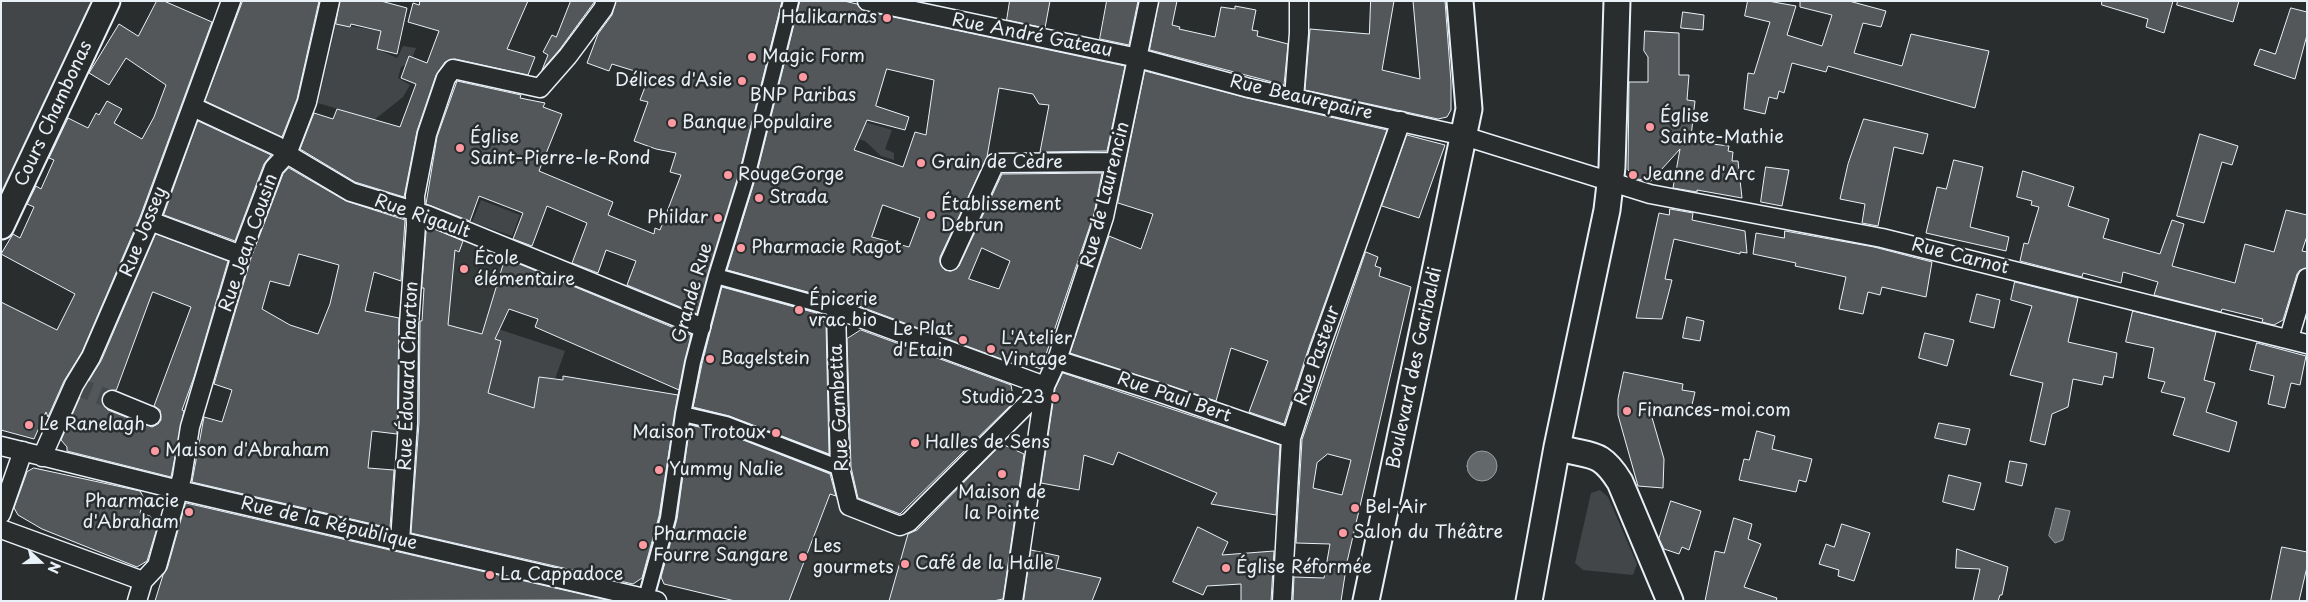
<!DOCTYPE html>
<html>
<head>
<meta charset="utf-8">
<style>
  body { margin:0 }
  #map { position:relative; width:2308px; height:602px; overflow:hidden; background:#2a2d2e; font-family:"Playpen Sans",sans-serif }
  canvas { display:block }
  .frame { position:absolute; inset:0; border:2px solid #e8f1f8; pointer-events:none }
  .north { position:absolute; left:15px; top:537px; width:50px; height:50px; -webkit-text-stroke:4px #2a2d2e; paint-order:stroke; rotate:111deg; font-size:14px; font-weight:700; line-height:20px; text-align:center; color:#e8f1f8 }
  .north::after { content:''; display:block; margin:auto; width:18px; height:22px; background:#e8f1f8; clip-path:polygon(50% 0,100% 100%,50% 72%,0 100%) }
</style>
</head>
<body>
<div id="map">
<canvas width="2308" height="602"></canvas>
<div class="frame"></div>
<div class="north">N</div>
</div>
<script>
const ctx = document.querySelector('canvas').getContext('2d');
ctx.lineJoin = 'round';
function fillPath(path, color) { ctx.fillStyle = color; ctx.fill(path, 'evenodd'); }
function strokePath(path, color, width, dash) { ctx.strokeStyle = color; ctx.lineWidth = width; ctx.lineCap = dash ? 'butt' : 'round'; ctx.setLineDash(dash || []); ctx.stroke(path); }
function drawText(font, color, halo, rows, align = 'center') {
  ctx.font = font + ' "Playpen Sans",sans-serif'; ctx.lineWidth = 5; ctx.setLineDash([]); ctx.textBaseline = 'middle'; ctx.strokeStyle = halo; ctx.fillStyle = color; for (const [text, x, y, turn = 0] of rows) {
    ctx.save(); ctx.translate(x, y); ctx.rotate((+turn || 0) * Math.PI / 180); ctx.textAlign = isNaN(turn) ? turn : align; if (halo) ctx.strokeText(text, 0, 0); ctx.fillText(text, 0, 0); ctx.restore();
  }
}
const built = new Path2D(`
  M436,226L506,256L483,334L422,319L430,230Z
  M838,475L860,486L853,503L902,522L910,506L919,512L922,525L925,528L904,548L889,601H789Z`);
const green = new Path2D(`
  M1,1H100L1,210Z
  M336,24L381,31L377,49L397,58L403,46L416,48L410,63L401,67L398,78L410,85L403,97L374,120L318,103Z
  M851,118L892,130L885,149L894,153V160L881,156L865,141L846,135Z
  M481,200L520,215L512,236L472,222Z
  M486,325L565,351L555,379L539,377L534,408L488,394L501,342L483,334Z
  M1600,490L1608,497L1637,564L1633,575L1583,570L1575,563L1591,493Z`);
const water = new Path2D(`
  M1467 466a15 15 0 1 1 30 0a15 15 0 1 1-30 0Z
  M2056,508L2070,511L2063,540L2055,543L2049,536Z`);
const building = new Path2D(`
  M157,1H164L212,22L140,217L82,352L64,381L48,417L46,412L34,439L1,430V302L57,330L75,294L1,254L13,234L20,238L34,207L27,204L36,186L41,189L54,160L49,158L68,118L88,128L96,113L99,115L107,101L122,109L114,123L142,139L154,117L166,85L126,58L109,85L89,73L119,24L138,36Z
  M243,1H319L297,99L282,137L205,101Z
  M340,1H381L407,8L397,54L377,49L381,31L351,24L350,27L336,24Z
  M420,1H528L507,49L535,57L528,75L455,59L445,62L436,75L417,131L404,197L355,182L300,149L314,113L333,119L337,109L400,127L416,84L401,78L409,56L427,63L439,31L408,22L413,3L419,5Z
  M571,1H595L560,49L542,70L548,55L543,52L552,35L556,37Z
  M616,1H782L740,171L697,314L627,285L636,261L606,250L598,273L572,263L587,223L547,206L532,246L513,239L523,213L479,196L470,221L426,204L437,137L457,81L521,95L520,98L545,103L543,107L562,114L539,171L613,202L608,215L654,234L655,228L660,230L681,175L670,172L676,153L656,149L634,141L648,102L640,100L645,87L654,77L612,64L609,71L587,63L598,34L612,15Z
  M800,1H844L857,4L865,11L1125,66L1107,151L1040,152L1049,105L1039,104L1033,94L999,88L987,157L940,257V262L945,270L951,271L959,266L1002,174L1102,173L1094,214L1041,369L1006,357L1007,361L840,299H833L727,270L756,176ZM887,69L934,80L926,135L915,132L903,167L854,150L867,120L905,130L909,117L876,106ZM883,205L920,218L909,247L872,237ZM982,248L1010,261L999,289L969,279Z
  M1010,1H1050L1045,28L1007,20Z
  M1107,1H1138L1129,45L1100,39Z
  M1159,1H1177L1172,25L1180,27L1179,29L1215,37L1221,7L1235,9V6L1256,10L1252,30L1258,31L1257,36L1288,44L1284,85L1150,50Z
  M1371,1H1394L1382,70L1420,79L1413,1H1445L1451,82V110L1447,117L1438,119L1305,90L1310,29L1369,34Z
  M1748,1H1768L1796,6L1787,35L1822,46L1832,15L1800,7V1H1849L1886,11L1881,27L1863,23L1854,53L1902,66L1911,34L1989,51L1975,108L1828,66L1826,72L1792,63L1784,93L1779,91L1777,99L1769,97L1765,114L1744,109L1748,73L1754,74L1770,22L1745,16Z
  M2102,1H2173L2164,33L2146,27L2148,19L2102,5Z
  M2178,1H2239L2233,22L2177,5Z
  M2291,8L2307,12V35L2295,79L2254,65L2260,49L2275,54Z
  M1683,12L1704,15L1703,30L1681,28Z
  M1645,31L1679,33V75H1689L1687,100L1695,101L1691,137L1687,141L1729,146L1728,151L1733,152L1732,161H1738L1742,198L1697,190V192L1673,188L1680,149L1651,181L1637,179L1628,170L1629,82H1648V57L1644,51Z
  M1145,71L1247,98L1387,130L1309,347L1284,424L1249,412L1268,361L1231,348L1216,401L1070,353L1109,236L1141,249L1153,214L1118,203Z
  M1864,119L1928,134L1923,154L1894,147L1878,226L1862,223L1865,204L1840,199L1848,164Z
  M198,121L271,155L264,164L235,241L164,215Z
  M2200,134L2238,146L2232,165L2222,162L2204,223L2177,216Z
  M1407,135L1445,145L1419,218L1382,206Z
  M1954,160L1983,167L1970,227L2009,237L2006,251L1926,233L1937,187L1946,189Z
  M1766,167L1789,170L1782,206L1761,202Z
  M289,168L346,201L405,220L401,281L374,272L365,311L399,318L397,434L372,431L368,468L394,470L390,528L192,482L204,417L222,422L232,390L214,384L251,258L283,174ZM299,254L339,265L330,304L318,334L290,325L262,309L270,281L289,286Z
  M2023,171L2074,187L2068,206L2109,219L2103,238L2160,254L2172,220L2184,224L2172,266L2235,283L2245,244L2274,252L2286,210L2307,215V236L2302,251L2307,252V268L2300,270L2297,274L2283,320L2274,325L2262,322L2263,319L2222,309L2221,312L2154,295L2158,282L2123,272L2121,283L2083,273L2082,277L2020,261L2024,243L2028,244L2039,207L2031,205L2032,201L2017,197Z
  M1670,209L1693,213L1692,220L1745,231L1747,253L1740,252V254L1674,239L1665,279L1672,280L1662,319L1636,318L1659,213L1669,215Z
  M427,226L463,241L459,252L455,250L448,325L482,334L505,258L691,335L679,390L535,327L538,319L509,309L495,339L501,341L488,393L534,408L539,377L563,380V376L678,395L659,516L642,578L633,584L411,533L419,423L420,324V321H422L424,288H422Z
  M1785,231L1874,247L1932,262L1926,297L1882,287L1880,295L1868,292L1863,314L1839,309L1846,277L1795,266L1796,263L1753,254L1756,233L1784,238Z
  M156,234L228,261L194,377L182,410L184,411L171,477L67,451V447L61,440L83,390L101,361ZM153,292L191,307L154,406L160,410L161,420L158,424L152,427L108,410L101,401L106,391L116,390Z
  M1366,252L1378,257L1375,266L1381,268L1379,276L1411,287L1347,562L1341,601H1293L1294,577L1324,578L1330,544L1296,543L1302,440ZM1328,454L1351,460L1342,495L1313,488L1317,463Z
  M2015,282L2078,298L2068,342L2117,353L2113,378L2104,376L2102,385L2073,379L2068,407L2052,414L2045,445L2030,441L2043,383L2010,375L2032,306L2011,300Z
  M722,287L816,313L826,324L829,454L729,416L693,407L702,364Z
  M1977,294L2000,300L1994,328L1970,322Z
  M2133,311L2216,332L2204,380L2215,383L2206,412L2237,422L2229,452L2173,435L2185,398L2161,392L2165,382L2148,378L2154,348L2126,342Z
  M1687,317L1704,321L1700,341L1683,338Z
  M861,330L1011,385L1014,402L900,514L858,498L851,467L847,339Z
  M1925,333L1954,340L1947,366L1919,358Z
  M2257,343L2306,356L2300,385L2291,383L2285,408L2268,404L2274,376L2250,370Z
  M1624,372L1683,384L1682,390L1695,392L1691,409L1670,406L1671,417L1651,414L1664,459L1663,488L1638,486L1618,415V399Z
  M1063,373L1280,445L1276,515L1211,504L1217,493L1118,452L1113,465L1084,455L1079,490L1041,483L1055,389Z
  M1939,423L1970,429L1966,445L1935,438Z
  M690,425L723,432L830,474L836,496L830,494L789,601H735L664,584L661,577L677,519Z
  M1757,431L1775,436L1772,449L1812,459L1806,482L1799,480L1796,492L1739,480L1744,459L1749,460Z
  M1002,444L1024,454L1003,599L993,601H889L908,534L917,530Z
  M2010,461L2027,464L2022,486L2006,482Z
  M34,468L140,491L144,498L140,513L150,516L157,528L147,561L137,567L42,529L18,515L14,508L27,472Z
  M1949,475L1981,483L1974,510L1943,502Z
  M1671,501L1701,511L1689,550L1682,547L1679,554L1664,549L1659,539Z
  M186,503L607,600L155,601L163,575L167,569Z
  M1734,518L1752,524L1748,539L1761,544L1744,587L1777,598L1776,601H1705L1715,551L1724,553Z
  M1842,524L1870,533L1854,581L1838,576L1839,570L1819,564L1826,544L1834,547Z
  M1198,527L1228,542L1222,555L1274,551L1271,601H1241V584L1207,586L1203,595L1173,582Z
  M2282,547L2307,552V567L2299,601H2271Z
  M1957,549L2008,567L2002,595H2000L1998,601H1973L1980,569L1956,568Z
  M1031,550L1059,556L1056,568L1101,578L1092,601H1024Z`);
const minorTunnel = new Path2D(`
  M74,385L112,400`);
const pedestrian = new Path2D(`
  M716,276L836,309
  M683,414L726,424L840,468
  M646,598L668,518L683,414L693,362L716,276L748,173L791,1`);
const minor = new Path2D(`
  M867,1L1138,58L1249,88L1464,136L1650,194L1882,238L2307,344
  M1294,98L1299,33V1
  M193,107L277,146L287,154L351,192L427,215L701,327
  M150,221L241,255
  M950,261L995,163L1115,162
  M836,309L1045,386L909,522L900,526L849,506L840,468Z
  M2289,338L2307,278
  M1057,360L1158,392L1291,438
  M112,400L151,416
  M1,446L179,490L657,601
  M42,457L74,385L91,357L150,221L231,1
  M1,514L23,451
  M1,529L143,581
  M400,541L408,423L409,324L416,225L415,196L427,134L446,78L453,69L540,88L568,56L603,9L606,1
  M137,601L143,581L157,566L182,477L190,427L241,255L274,168L287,154L307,102L330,1
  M1013,601L1045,386L1057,360L1104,217L1149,1
  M1282,601L1291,438L1319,351L1401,121`);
const secondary = new Path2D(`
  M1,226L107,1
  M1557,447C1590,458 1599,448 1620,482L1670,601
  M1366,601L1469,109L1460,1
  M1529,601L1557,447L1607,210L1612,167L1617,1`);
const markers = [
  [887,18,5,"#ff9aa2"],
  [752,57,5,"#ff9aa2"],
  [803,77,5,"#ff9aa2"],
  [742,81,5,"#ff9aa2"],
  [672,123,5,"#ff9aa2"],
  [1650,127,5,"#ff9aa2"],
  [460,148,5,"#ff9aa2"],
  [921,163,5,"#ff9aa2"],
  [728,175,5,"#ff9aa2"],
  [1633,175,5,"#ff9aa2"],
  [759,198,5,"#ff9aa2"],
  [931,215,5,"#ff9aa2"],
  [718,218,5,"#ff9aa2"],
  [741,248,5,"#ff9aa2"],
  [464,269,5,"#ff9aa2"],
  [799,310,5,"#ff9aa2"],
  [963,340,5,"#ff9aa2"],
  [991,349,5,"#ff9aa2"],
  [710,359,5,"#ff9aa2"],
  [1055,398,5,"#ff9aa2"],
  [1627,411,5,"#ff9aa2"],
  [29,425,5,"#ff9aa2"],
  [776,433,5,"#ff9aa2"],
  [915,443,5,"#ff9aa2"],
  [155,451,5,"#ff9aa2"],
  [659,470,5,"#ff9aa2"],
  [1002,474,5,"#ff9aa2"],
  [1355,508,5,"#ff9aa2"],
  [189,512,5,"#ff9aa2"],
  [1343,533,5,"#ff9aa2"],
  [643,545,5,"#ff9aa2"],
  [803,557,5,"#ff9aa2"],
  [905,564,5,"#ff9aa2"],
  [1226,568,5,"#ff9aa2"],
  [490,575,5,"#ff9aa2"]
];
const poiNames = [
  ["Halikarnas",877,18,"right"],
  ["Magic Form",762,57],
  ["Délices d'Asie",732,81,"right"],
  ["BNP Paribas",803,96,"center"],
  ["Église",1660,117],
  ["Sainte-Mathie",1660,138],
  ["Banque Populaire",682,123],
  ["Église",470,138],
  ["Saint-Pierre-le-Rond",470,159],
  ["Grain de Cèdre",931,163],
  ["RougeGorge",738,175],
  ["Jeanne d'Arc",1643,175],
  ["Strada",769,198],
  ["Établissement",941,205],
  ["Debrun",941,226],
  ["Phildar",708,218,"right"],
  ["Pharmacie Ragot",751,248],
  ["École",474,259],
  ["élémentaire",474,280],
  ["Épicerie",809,300],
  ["vrac bio",809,321],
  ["Le Plat",953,330,"right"],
  ["d'Etain",953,351,"right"],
  ["L'Atelier",1001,339],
  ["Vintage",1001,360],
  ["Bagelstein",720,359],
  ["Studio 23",1045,398,"right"],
  ["Finances-moi.com",1637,411],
  ["Le Ranelagh",39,425],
  ["Maison Trotoux",766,433,"right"],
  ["Halles de Sens",925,443],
  ["Maison d'Abraham",165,451],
  ["Yummy Nalie",669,470],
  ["Maison de",1002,493,"center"],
  ["la Pointe",1002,514,"center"],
  ["Pharmacie",179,502,"right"],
  ["d'Abraham",179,523,"right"],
  ["Bel-Air",1365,508],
  ["Salon du Théâtre",1353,533],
  ["Pharmacie",653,535],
  ["Fourre Sangare",653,556],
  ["Les",813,547],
  ["gourmets",813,568],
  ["Café de la Halle",915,564],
  ["Église Réformée",1236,568],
  ["La Cappadoce",500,575]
];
const streetNames = [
  ["Rue André Gateau",1032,36,11],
  ["Rue Beaurepaire",1301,98,13],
  ["Cours Chambonas",54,114,-65],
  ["Rue de Laurencin",1106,195,-76],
  ["Rue Rigault",422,217,19],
  ["Rue Jossey",144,232,-68],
  ["Rue Jean Cousin",249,243,-71],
  ["Rue Carnot",1960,257,14],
  ["Grande Rue",693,293,-74],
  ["Rue Pasteur",1318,356,-71],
  ["Boulevard des Garibaldi",1415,368,-78],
  ["Rue Édouard Charton",409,376,-88],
  ["Rue Paul Bert",1174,398,19],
  ["Rue Gambetta",840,408,-93],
  ["Rue de la République",329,524,13]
];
fillPath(built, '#363a3b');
fillPath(green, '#424648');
fillPath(water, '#63686b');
strokePath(water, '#989fa3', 1);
fillPath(building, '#535759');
strokePath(building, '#e8f1f8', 1);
strokePath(minorTunnel, '#464a4c', 18, [18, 9]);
strokePath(pedestrian, '#e8f1f8', 18);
strokePath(minor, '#e8f1f8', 21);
strokePath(secondary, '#e8f1f8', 29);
strokePath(pedestrian, '#2a2d2e', 14);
strokePath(minor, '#2a2d2e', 18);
strokePath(secondary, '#2a2d2e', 25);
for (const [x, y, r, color] of markers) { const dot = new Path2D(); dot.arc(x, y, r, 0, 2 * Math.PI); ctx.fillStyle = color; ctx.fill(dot); strokePath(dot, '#2a2d2e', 2); }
drawText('18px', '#e8f1f8', '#2a2d2e', poiNames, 'left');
drawText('18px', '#e8f1f8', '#2a2d2e', streetNames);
</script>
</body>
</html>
